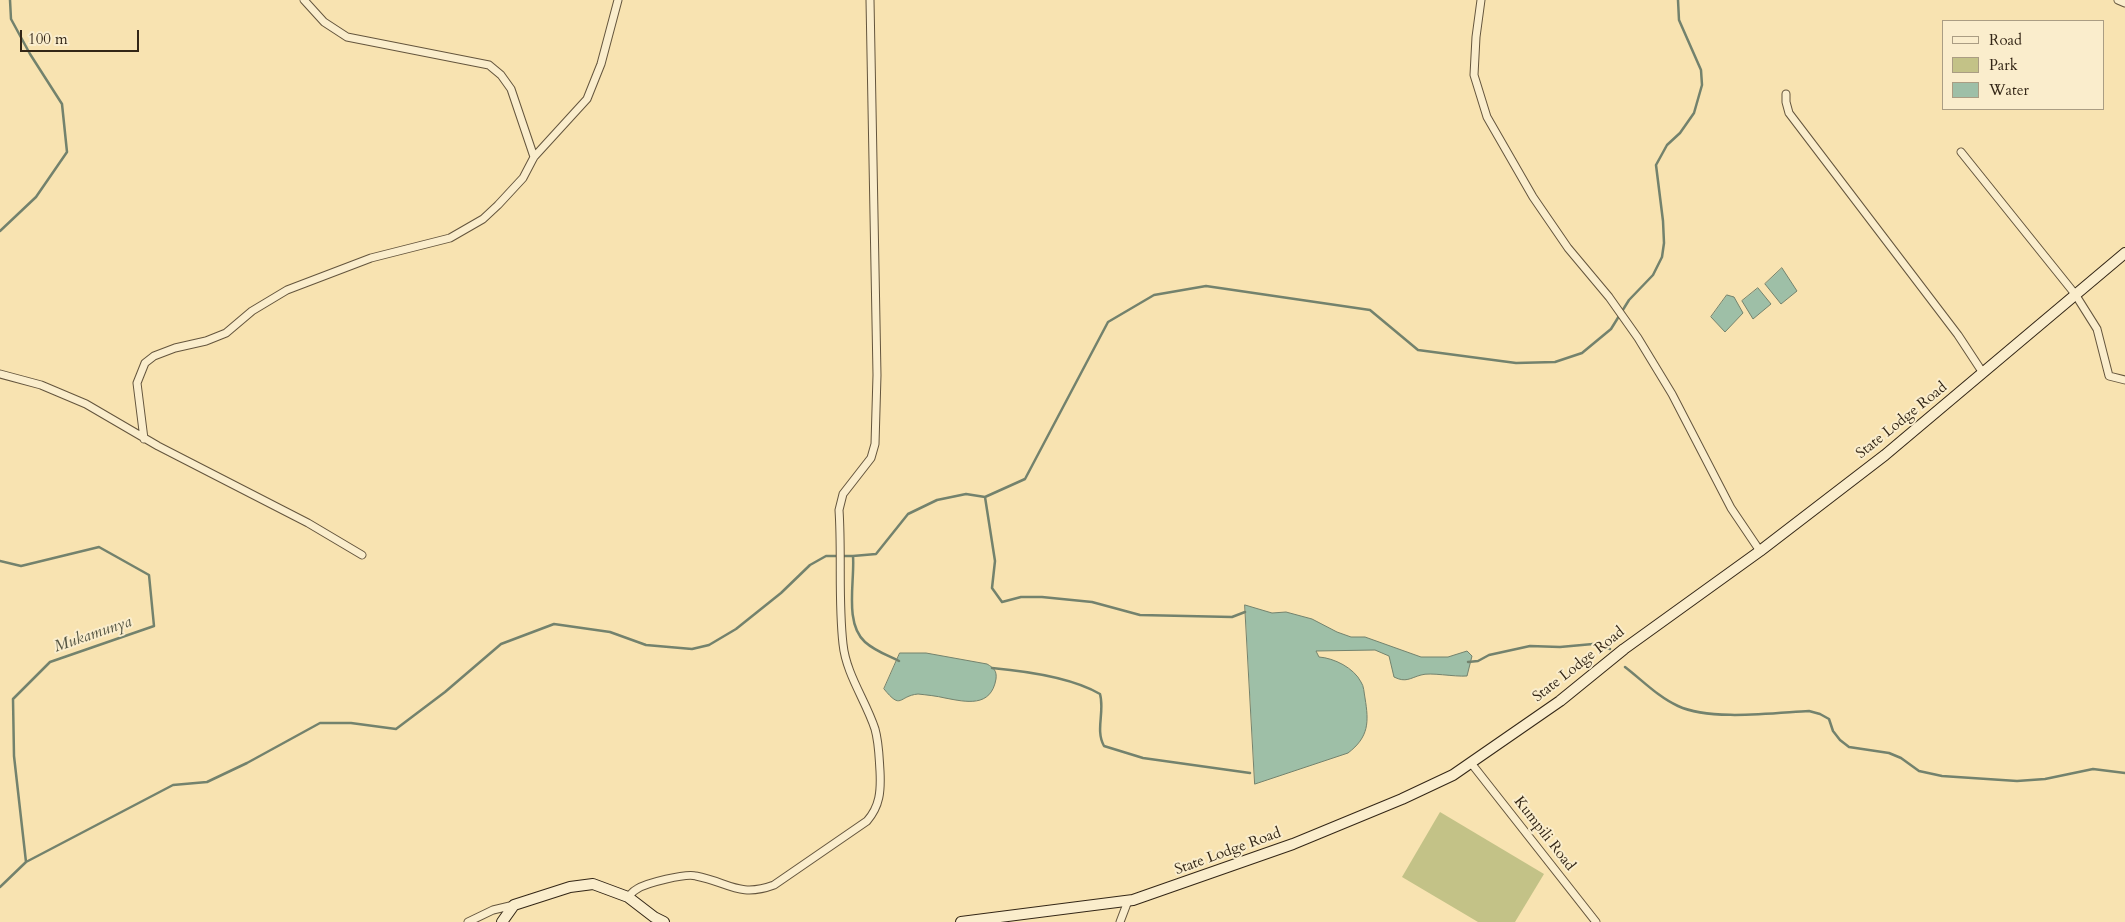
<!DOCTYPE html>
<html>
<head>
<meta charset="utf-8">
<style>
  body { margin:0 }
  #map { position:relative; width:2125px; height:922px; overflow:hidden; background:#f8e3b1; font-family:Cardo,serif }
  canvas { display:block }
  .legend { position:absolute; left:1942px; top:20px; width:162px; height:90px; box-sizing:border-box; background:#faedcc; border:1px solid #aa9d83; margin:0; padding:6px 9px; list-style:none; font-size:15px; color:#332616 }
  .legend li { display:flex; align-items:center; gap:10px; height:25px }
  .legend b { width:25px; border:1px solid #aa9d83 }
  .scale { position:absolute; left:20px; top:30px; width:119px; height:22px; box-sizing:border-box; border:2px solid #332616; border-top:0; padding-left:6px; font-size:15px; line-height:18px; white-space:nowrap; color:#332616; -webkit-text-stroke:4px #faedcc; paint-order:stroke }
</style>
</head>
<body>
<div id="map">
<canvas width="2125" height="922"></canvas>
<ul class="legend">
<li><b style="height:6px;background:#faedcc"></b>Road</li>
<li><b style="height:14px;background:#c3c287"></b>Park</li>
<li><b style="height:14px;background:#9ebfa7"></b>Water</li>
</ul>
<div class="scale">100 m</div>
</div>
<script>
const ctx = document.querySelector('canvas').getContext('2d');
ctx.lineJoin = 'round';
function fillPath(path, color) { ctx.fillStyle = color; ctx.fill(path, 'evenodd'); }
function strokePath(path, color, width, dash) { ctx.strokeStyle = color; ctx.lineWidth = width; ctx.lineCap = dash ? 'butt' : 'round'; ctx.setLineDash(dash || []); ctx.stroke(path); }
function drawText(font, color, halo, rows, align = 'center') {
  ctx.font = font + ' Cardo,serif'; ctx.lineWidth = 4; ctx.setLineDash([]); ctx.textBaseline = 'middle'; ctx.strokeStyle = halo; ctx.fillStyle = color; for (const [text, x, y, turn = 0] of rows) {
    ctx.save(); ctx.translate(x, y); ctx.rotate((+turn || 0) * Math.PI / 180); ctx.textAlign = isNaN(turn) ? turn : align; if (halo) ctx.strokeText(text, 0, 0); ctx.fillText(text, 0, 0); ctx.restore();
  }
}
const green = new Path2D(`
  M1440,812L1544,874L1515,922H1478L1402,877Z`);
const water = new Path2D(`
  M1782,268L1797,291L1781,304L1765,284Z
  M1758,288L1771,304L1753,319L1742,301Z
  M1727,295L1734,297L1743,313L1725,332L1711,317Z
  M1245,605L1272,613L1286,612L1312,619L1337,632L1351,637H1365L1421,657H1448L1467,651L1472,656L1467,676C1454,677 1430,672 1421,675C1410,678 1406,683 1394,677L1389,656L1375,650L1316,651L1319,657C1334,658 1354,668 1361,682C1364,686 1364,693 1365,698C1369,722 1369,737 1348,753L1255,784Z
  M900,653H926L987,664C994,668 997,671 996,679C991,708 966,702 945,698C937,696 927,695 918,694C898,696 902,711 884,689Z`);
const stream = new Path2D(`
  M0,231L36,197L67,152L62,104L30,54L11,19L10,0
  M985,497L1025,479L1108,322L1154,295L1206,286L1370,310L1418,350L1516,363L1555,362L1582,353L1611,329L1629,300L1653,275L1662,257L1664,243L1663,221L1656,165L1667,145L1680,133L1694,113L1702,85L1701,70L1679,20L1678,0
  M853,556C855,581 844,623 865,642C875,651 887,655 899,661
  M0,561L21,566L99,547L149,575L154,626L50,662L13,699L14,756L26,862L0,887
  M1468,662L1478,661L1489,655L1530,646L1560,647L1593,644L1610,649
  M1625,667C1642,680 1658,697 1678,706C1710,721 1773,713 1809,711L1820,714L1829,719L1833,731L1840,740L1849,747L1889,753L1901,758L1919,771L1942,776L2017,781L2045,779L2093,769L2125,773
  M992,668C1025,671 1071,677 1100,694C1105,711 1095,730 1104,746L1143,758L1250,773
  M26,862L173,785L207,782L247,763L320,723H351L396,729L445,692L501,644L554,624L610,632L646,645L692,649L709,645L736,629L781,593L810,565L826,556H853L876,554L908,514L937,500L966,494L985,497L995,561L992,588L1002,602L1021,597H1042L1092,602L1140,615L1232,617L1245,612`);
const street = new Path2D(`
  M304,0L324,22L347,37L489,65L501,75L511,89L534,157
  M1481,0L1476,37L1474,75L1487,117L1533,197L1568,248L1609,297L1638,338L1672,394L1731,508L1760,551
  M2118,0L2125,3
  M1786,94V102L1789,113L1958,335L1983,373
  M1961,152L2075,294L2097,329L2109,376L2125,380
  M0,374L41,385L86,404L158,446L308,523L362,555
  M144,439L137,383L145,363L154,356L175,348L206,341L226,333L252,311L287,290L371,258L450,238L483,219L498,205L523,178L534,157L587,99L601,64L618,0
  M1471,763L1596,922
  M628,897C631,894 633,891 637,889C646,883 686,873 696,876C728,882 739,898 774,885L867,821C880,806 881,791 880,771C879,757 879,743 875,729C866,701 846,674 843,644C838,600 842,554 839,510L843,494L871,458L875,444L877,375L870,0
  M468,922L493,910L514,905
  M1120,922L1128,901`);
const secondary = new Path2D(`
  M502,922L514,905L570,887L593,884L628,897L654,917L664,922
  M961,922L1133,900L1293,844L1402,799L1453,775L1560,701L1624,649L1760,551L1885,455L2125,253`);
const streetNames = [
  ["State Lodge Road",1902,421,-39],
  ["State Lodge Road",1579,665,-38],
  ["Kumpili Road",1544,834,52],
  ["State Lodge Road",1228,852,-20]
];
const waterNames = [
  ["Mukamunya",93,635,-19]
];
fillPath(green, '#c3c287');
fillPath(water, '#9ebfa7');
strokePath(water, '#73826d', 1);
strokePath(stream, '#73826d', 2.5);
strokePath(street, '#64553d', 9);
strokePath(secondary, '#332616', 12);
strokePath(street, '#faedcc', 7);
strokePath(secondary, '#faedcc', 10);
drawText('15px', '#332616', '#faedcc', streetNames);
drawText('italic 16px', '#535442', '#faedcc', waterNames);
</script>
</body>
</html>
